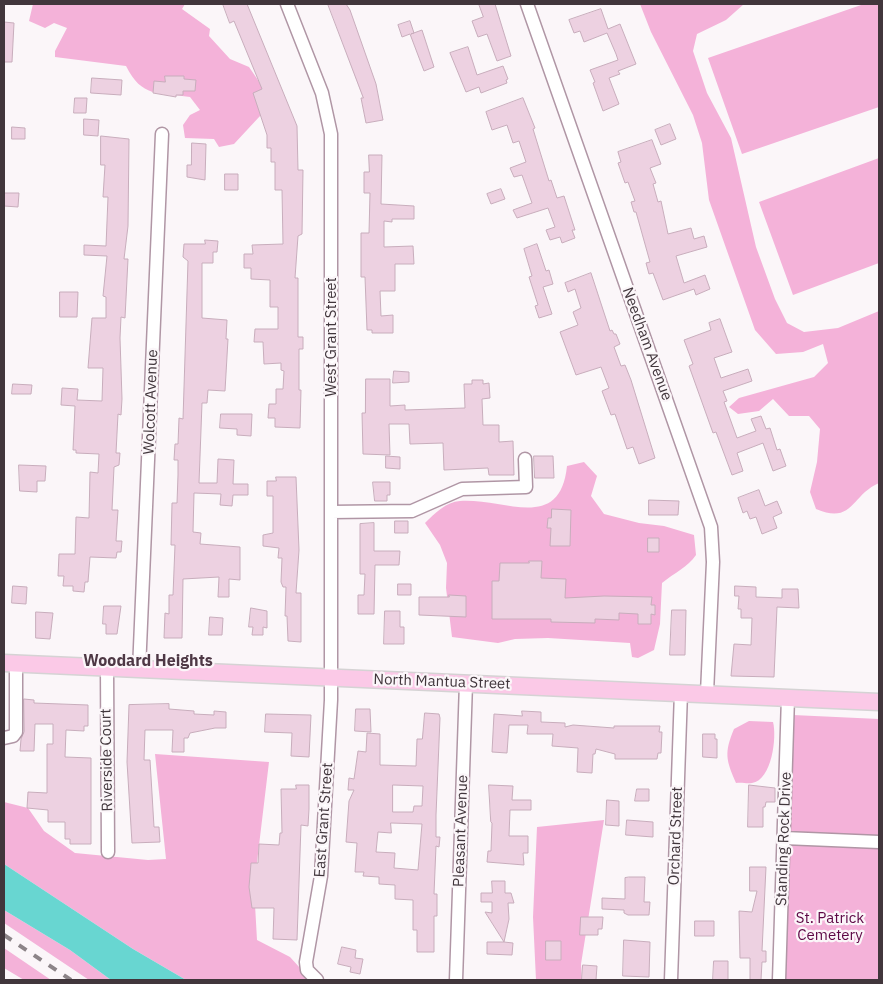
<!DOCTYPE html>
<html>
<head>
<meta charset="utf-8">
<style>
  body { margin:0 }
  #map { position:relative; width:883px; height:984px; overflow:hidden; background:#fbf6f9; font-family:"IBM Plex Sans",sans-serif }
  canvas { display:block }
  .frame { position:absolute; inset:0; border:5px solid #41363c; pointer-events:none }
</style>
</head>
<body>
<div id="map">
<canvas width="883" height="984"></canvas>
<div class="frame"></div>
</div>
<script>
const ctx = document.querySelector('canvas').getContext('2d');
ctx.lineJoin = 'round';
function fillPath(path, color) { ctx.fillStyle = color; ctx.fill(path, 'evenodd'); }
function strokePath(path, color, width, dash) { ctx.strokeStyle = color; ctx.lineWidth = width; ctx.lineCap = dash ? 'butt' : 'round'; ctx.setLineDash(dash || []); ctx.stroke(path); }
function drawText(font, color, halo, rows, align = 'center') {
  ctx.font = font + ' "IBM Plex Sans",sans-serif'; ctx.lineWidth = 4.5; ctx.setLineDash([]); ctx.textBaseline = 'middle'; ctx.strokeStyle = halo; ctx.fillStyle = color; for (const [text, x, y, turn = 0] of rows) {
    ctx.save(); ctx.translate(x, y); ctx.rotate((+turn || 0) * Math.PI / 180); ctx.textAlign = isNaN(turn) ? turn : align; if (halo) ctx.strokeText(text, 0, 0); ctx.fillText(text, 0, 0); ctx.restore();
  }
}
const green = new Path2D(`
  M33,4H185L182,9L210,29L209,36L230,59L249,67L273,102L234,144L219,147L214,139L185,138L183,125L190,115L200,110L190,97C158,92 142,98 126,66L55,57V51L67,28L54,23L45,28L29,21Z
  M640,4H744L726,20L697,34L693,51L707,93L731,138L756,247L775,299L787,323L804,332L838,328L879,311V483C851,495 853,525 816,509L810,492L817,462L820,429L809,416H789L773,399L759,411L738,414L729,407L739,398L814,377L828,363L823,344L803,352L776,354L755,330L709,200L702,143L693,115L651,32Z
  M864,4H879V107L742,154L708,58Z
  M879,158V263L793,295L759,202Z
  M584,462L597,476L591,496L604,514L639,523L664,526L694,535L696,555C688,567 674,573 662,583L660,624L654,650L638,658L632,657L630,643L548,638L515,639L498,643L452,637L446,588L447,563L440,545L425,523C435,513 446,502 460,501C505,498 560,533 567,466Z
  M793,715L879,719V980H779Z
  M749,721L773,722C777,737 772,780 752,783C747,784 742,782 736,783C726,760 724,753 734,729Z
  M155,754L269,762L254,887L257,940L290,957L311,980H186L133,949L4,864V802L28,808L44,831L75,853L148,860L166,859Z
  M604,820L581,964L582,980H536L533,917L537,827Z
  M4,910L70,950L111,980H89L4,923Z
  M4,948L51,980H24L4,968Z`);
const water = new Path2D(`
  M4,864L133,949L186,980H111L70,950L4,910Z`);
const building = new Path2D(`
  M223,4H247L297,126L298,170H303L302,234L298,236L295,278H298V337H303V349H299V390H301L300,428L275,427V418H268L269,404H276V389H283L284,371L281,370V363L264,364L263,342H254L255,329H278V307H270V280L251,279V268H244V254H253L252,245L283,244L282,190H275V162H271V148H267V135L253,93L262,89L234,21L230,23Z
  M328,4H346L350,10L376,84L383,120L366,123L361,98H363Z
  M479,4H495L511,56L497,61L487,34L478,37L472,21L483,17Z
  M601,9L608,29L620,24L636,64L618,71L620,74L609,78L619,104L603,111L593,83L595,82L590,70L618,60L616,54L607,33L584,42L580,31L574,33L569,20Z
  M410,21L414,33L411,34L422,30L434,67L424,71L410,34L402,37L398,25Z
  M4,22L14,23L12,62H4Z
  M468,47L477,75L503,66L508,79L506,80L507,83L481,93L479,87L466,92L450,53Z
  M165,76H184V79L196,80L195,91H183V95H176V97L153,93L154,81L165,82Z
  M92,78L122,80L121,95L91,93Z
  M75,98H87L86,113H74Z
  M523,98L535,128L533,129L549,181L551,180L557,198L564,196L575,230H572L575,238L562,243L560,237L550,240L546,230L555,227L548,208L517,218L513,210L532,203L522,175L514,177L510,168L526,162L519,141L513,143L507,125L492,130L486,112Z
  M84,119L99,120L98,136L84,135Z
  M670,124L676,139L661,145L655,130Z
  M12,127L25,128V139H12Z
  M101,136L129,139L128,226L124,259H128L125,318L121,317L120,338L122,399L121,415L118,414L116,453H120L119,465L114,467L112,510H118L116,541H122L121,552H117L116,558L90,557L88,582H85L84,592L73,591V586H63L64,576H58L59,554H75L76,517L89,518L90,472L98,473L99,454L76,453V450H73L75,406L61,405L62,388L78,389L77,400L102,401L103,368H88L92,318H106V297L103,296L107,256L84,255V245L106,246L108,197H103L105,165H101Z
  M652,140L661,164L650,168L656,183L653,184L658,202L661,201L668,234L691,228L694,239L704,236L707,247L676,256L684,283L705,275L710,289L696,295L694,289L663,300L653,273L649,274L646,263L650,262L636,212H634L631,202L635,201L628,182L625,183L618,163L621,162L618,152Z
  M192,143L206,144L205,180L187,177V165H191Z
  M369,155H382L381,204L414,206V219H392V222L384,221V247L413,246L414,264H395V291H380L381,316L393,315V333H372V330H367L365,277H361V233H369L370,193H364V172H369Z
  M225,174H238V190H225Z
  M501,189L505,199L491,204L487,194Z
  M4,193H19L18,207L4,206Z
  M205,240L218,241L217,252H213V263H202V318L227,320L226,339H228L225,391L208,390L207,403H202L199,483H217L218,459L234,460L233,484H248V495H233L232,506L220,505L221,494L194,493L193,532L201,533L200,544L240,547V580L229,579V597H218L219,577L183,579L182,638H164L165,613L169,614V595H173L175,545H171L172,503H177L178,475V460H174L175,444H178L179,418L183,419L188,261L183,257L184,244H205Z
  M537,244L546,271L549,270L553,284L543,287L552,314L539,318L535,306L538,305L529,277L532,276L524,249Z
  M591,273L610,331L612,330L614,334H616L620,344L614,347L621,366L625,365L631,380L655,458L639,464L633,447L627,449L615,414L611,415L602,391L609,388L601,367L576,375L560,332L578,325L573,312L581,308L575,289L568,292L565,283Z
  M60,292H78L77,317H60Z
  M720,319L732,352L714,358L721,378L748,369L752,381L723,391L727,401L724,402L737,438L756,431L751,419L761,416L766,429L770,428L777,450L780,449L786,466L773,471L763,443L737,453L743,471L732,475L716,432L713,433L689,366L693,364L684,340L711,330L709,323Z
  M394,371L409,372V382L393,383Z
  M366,379H390V406L405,405V410L465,408L464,384H472V380H483V384L489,383L490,398L482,399L483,425H499V442L513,441L514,475H489L488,468L444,470L443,443L410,444L409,424H389L390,455L363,454L362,413H365Z
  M13,384L32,385L31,394H12Z
  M221,414H252L251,436L237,435V429L220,428Z
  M386,456L400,457V469L386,468Z
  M534,456H553L554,478H535Z
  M19,465L46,466L45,481H37V492L20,491Z
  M276,477H296L299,550L296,593H301V642L288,641L287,616H285L286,587H283L281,582L282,558H278L279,548L263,546V535L273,533V496H267V481H276Z
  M373,482H390V495H387V501H375Z
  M759,490L765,506L777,501L782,513L773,517L777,528L762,534L756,517L750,519L747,511L743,513L738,498Z
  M649,500L679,501L678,515H649Z
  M552,509L571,510L570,546H550L551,528H547L548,518H551Z
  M395,521H408V533H395Z
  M374,523V551H400L399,565H375L374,614H358V595H364L365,574H360V524Z
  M648,538H659V552H648Z
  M529,561H542L541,578L566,579L565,598L604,596L652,597L651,605H655V615L651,614V624H638V614L619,613V620L595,619V623L551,622V619H492V581H499L500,563H529Z
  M398,584H411V595H398Z
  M13,586L27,587L26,604L12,603Z
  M735,586L756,587V597L782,598V589H798L799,608L777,607L774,677L731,676L734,644L751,645L752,618H741V609H738L739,596H735Z
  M449,595L466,596V617L419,615V597H449Z
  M104,606H121L117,634H106V624H103Z
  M251,608L267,611V628L263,627V635H252L253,627H249Z
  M672,610H686L685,655H670Z
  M385,611H400V627H404V644H384Z
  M36,612L53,613L50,639L36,638Z
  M210,617L223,618L222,635H209Z
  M24,699L34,700V703L88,705V726H84V731L66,730L65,757L91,758V844H70V839H65V822H48V810L27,808L28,792L47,793V744H53V724H35L34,751H20L21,739L24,732Z
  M169,704V709L194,711V714L214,715V711L226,712V728H215L190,733L188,738H184V752H172L173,730H145L144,760H150L154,827H159L160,842L132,843L127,762L129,705Z
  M356,709H370L371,732L355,731Z
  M522,711L541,712V722L565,723V727L573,725L614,728V726H660L659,732H662L661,753H658L657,759H615V754L596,749L595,754H593L592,773L577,772L578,748L552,746L553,734H527L528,725H509L507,753L492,752L494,714L522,716Z
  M425,713L439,714L440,718L436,815V837H440L439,847L436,846L434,894H437V916H434V952H417V930H413V900L395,899V885L379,884V877L363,876L364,872H355L357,843L346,842L349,801L354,790H348L349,778L354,779L358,751L366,752L367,733L380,734V765L416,766L417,739H422ZM393,785L423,786L422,806H414L413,812H393ZM391,823L422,824L418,870L394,868L395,853L376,852L378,832L391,833Z
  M266,714L311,715L309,757L291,756L292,733L265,732Z
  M703,734H715V739H717V758L703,757Z
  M296,785H309V809L308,826L301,825L297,940L273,939L274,908H252L249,887L251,863H258L259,844L279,845L280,833H282L281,789H296Z
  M489,785L513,786L512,800H531V810H510L509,836H528V853H523L524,865L487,862L488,851H491L492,823L491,822Z
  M749,785L775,788V802H766L765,807H763V827H748Z
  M637,789H649V801H635Z
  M607,800L619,801V826L606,825Z
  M627,820L653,822V837L626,835Z
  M750,867H766L762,951H766V962H762L761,980H750V958H740L739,911L752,912L757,891H750Z
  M629,877H645L644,902H650L649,915H628L624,913V910L602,909V898L625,899V878Z
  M492,881H505V893H511L514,903H508L509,919L504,942L513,943L512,955L487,954V942H504L485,912L492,913V902H481V893H492Z
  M581,917H603L602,929H598V935H580Z
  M695,921H714V936H695Z
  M624,940L650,942L649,977L623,976Z
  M546,941H561V960H546Z
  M342,947L356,950L355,958L363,959L360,974L350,972L351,967L338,964Z
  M714,961H728V980H713Z
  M583,965L597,966L596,980H582Z`);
const minor = new Path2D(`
  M287,4L322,93L331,134V700L321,876L306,962L307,970L317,980
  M527,4L711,527L713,562L707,693
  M331,512L412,511L462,489L526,487L525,459
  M107,668L108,852
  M139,670L162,134
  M4,738L13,736L16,732V664
  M784,838L879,842
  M456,980L466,683
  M671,980L681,692
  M779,980L788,697`);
const major = new Path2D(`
  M4,663L879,702`);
const rail = new Path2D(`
  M4,935L71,980`);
const streetNames = [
  ["West Grant Street",332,337,-90],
  ["Needham Avenue",647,344,70],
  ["Wolcott Avenue",151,402,-88],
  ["North Mantua Street",442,682,2],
  ["Riverside Court",107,760,-91],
  ["East Grant Street",324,820,-86],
  ["Pleasant Avenue",461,831,-88],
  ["Orchard Street",676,836,-88],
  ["Standing Rock Drive",784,839,-88]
];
const parkNames = [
  ["St. Patrick",830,919],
  ["Cemetery",830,936]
];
const neighbourhoodNames = [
  ["Woodard Heights",148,661]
];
fillPath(green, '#f4b2d9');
fillPath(water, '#68d6d1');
fillPath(building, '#edd1e1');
strokePath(building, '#c8adbc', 1);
strokePath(minor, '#b096a5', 15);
strokePath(major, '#d5d3d4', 19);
strokePath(minor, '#fff', 12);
strokePath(major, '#fbc9e7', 16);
strokePath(rail, '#8c8488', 4, [9, 9]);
drawText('15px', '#41363c', '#fbf6f9', streetNames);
drawText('15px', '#5d0745', '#fbf6f9', parkNames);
drawText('bold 16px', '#4e3845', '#fbf6f9', neighbourhoodNames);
</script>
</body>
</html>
